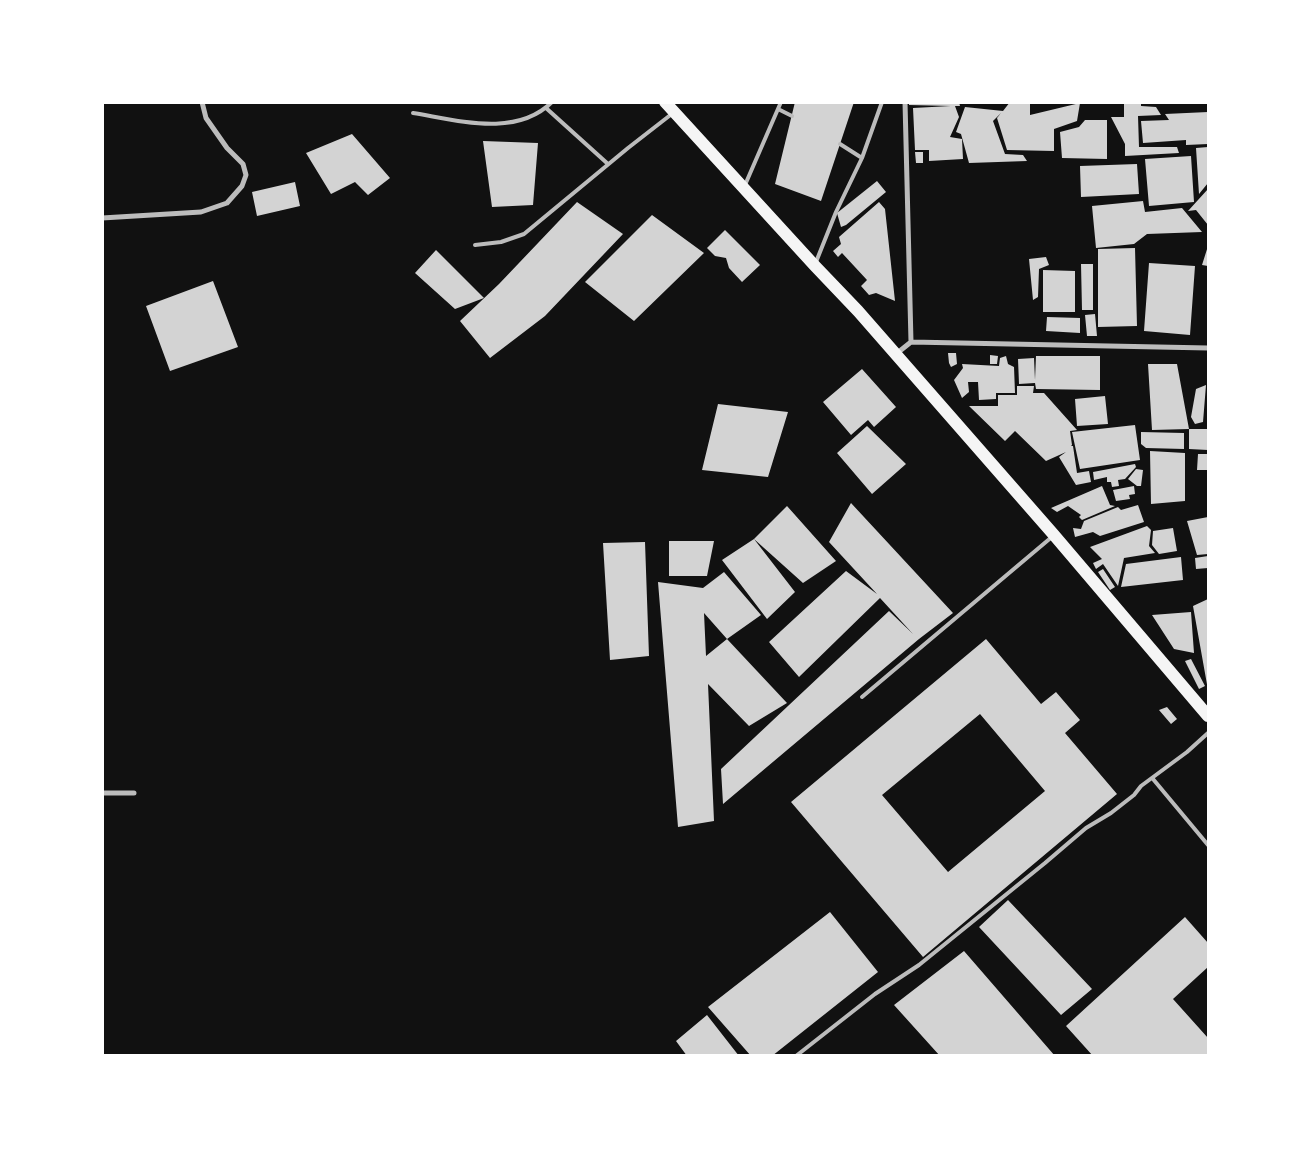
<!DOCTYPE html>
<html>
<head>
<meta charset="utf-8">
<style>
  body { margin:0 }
  #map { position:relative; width:1311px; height:1158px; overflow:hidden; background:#111; font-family:Karla,sans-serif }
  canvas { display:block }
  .frame { position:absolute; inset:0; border:104px solid #fff; pointer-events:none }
</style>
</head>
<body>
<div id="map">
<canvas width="1311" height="1158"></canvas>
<div class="frame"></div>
</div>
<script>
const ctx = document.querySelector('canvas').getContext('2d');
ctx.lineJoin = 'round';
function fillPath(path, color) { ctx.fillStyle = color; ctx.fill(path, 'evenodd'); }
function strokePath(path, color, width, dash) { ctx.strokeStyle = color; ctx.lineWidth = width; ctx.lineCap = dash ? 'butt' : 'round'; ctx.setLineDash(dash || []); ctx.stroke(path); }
const building = new Path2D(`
  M795,102H854L821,201L775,184Z
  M909,102H959L960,106H955L959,117L950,137L962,139L963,159L929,161V150H915L913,108L951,106L909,105Z
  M1010,102H1030V115L1080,103L1077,121L1054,129V151L1007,150L997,118L1001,113L993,121L1005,154L1023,155L1027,161L969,163L961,134L956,132L965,107L1003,111Z
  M1124,102H1141V106L1156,107L1161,115L1138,116L1139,147H1177L1179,153L1125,156V144L1111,117H1124Z
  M1208,112V144L1186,145V140L1143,143L1141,121L1169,120L1165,114Z
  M1085,120H1107V159L1062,158L1060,132L1079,127Z
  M352,134L390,178L368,195L355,182L331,194L306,153Z
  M483,141L538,143L533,205L492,207Z
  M1208,147V183L1199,194L1196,148Z
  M915,152H923V163H916Z
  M1191,156L1194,202L1149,206L1145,159Z
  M1137,164L1139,194L1081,197L1080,166Z
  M877,181L886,192L846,225L841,227L837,213Z
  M295,182L300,206L257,216L252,192Z
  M1208,189V225L1196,210L1188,211Z
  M1143,201L1145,212L1182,208L1202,232L1147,234L1134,244L1096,248L1092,206Z
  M577,202L623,234L545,316L490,358L460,321L499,284Z
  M879,202L885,209L895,301L876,293L869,295L861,286L867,280L842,253L838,257L833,251L841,244L839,237Z
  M652,215L704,253L634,321L585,282Z
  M725,230L760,265L742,282L729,268L726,258L715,256L707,248Z
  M1208,246V266L1202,265Z
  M1135,248L1137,326L1098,327V249Z
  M436,250L484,298L455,309L415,273Z
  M1046,257L1049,265L1039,269L1038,297L1033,300L1029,259Z
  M1149,263L1195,266L1190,335L1144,331Z
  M1081,264H1093V310H1082Z
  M1043,270L1075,271V312H1043Z
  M213,281L238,347L170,371L146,306Z
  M1095,314L1097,336H1087L1085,315Z
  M1047,317L1080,318V333L1046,331Z
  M948,353H956L957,364L951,367L949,363Z
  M990,355L998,356L997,364H990Z
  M1006,356L1008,364L1014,367L1015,393H996V399L979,400L978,382H968L969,392L962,398L954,380L963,368L962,364L999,366L1000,358Z
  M1036,356H1100V390L1036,389L1035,383L1019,384L1018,359L1034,358L1035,380Z
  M1148,364H1177L1189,429L1152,430Z
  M862,369L896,407L874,427L868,420L851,435L823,402Z
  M1206,385L1203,422L1195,424L1191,417L1196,389Z
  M1017,386H1034L1033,393H1044L1077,430L1070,431L1072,445L1071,446H1073L1077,473L1089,471L1091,482L1076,485L1059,457L1066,452L1046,461L1015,431L1005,441L969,406H998V395H1017Z
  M1105,396L1108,424L1077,426L1075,399Z
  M718,404L788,412L768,477L702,470Z
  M1135,425L1140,460L1080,469L1072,432Z
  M867,426L906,464L872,494L837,453Z
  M1189,429H1208V450L1189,449Z
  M1141,432L1184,433V449L1146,448L1141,444Z
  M1150,451L1185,453V501L1151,504Z
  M1198,454H1208V470H1197Z
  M1135,464L1136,467L1125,479L1118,480L1119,486L1112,487L1111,482H1107V477L1094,480L1093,472Z
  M1136,469L1143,470L1141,486H1137L1128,479Z
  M1102,486L1110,505L1115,506L1082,520L1079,517L1081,515L1068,506L1057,512L1051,508Z
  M1134,486L1135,494L1129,495L1130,499L1116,501L1113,490Z
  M851,503L953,613L919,639L723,804L721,769L889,611L913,634L880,598L799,677L769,642L846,571L877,594L829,542Z
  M1138,505L1144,522L1100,536L1093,532L1075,537L1073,528L1081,529L1084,521L1118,507L1121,510Z
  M787,506L836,561L803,583L754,539Z
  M1208,517V554L1197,555L1187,521Z
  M1147,526L1151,530L1149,546L1155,553L1124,558L1118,586L1103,564L1096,569L1093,563L1102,559L1090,547Z
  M1173,528L1177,551L1159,554L1152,545L1153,531Z
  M754,539L795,592L767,619L722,560Z
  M669,541H714L707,576H669Z
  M645,542L649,656L610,660L603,543Z
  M1208,556V568L1196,569L1195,558Z
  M1181,557L1183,580L1121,587L1126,564Z
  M1103,569L1115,587L1110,590L1098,572Z
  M724,572L761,615L727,639L704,613L706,656L727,639L787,703L749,726L708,684L714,821L678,827L658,582L703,588Z
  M1208,599V690L1193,606Z
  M1191,612L1194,653L1174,649L1152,615Z
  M986,639L1041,704L1056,692L1080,720L1065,733L1117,794L923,957L791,802ZM980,714L1045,791L948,872L882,795Z
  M1191,659L1205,686L1199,689L1185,661Z
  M1167,707L1177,719L1171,724L1159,710Z
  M1008,900L1092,989L1061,1015L979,927Z
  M830,912L878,972L772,1056H751L708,1007Z
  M1185,917L1208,943V967L1173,999L1208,1038V1056H1093L1066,1026Z
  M964,951L1055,1056H940L894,1005Z
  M707,1015L739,1056H687L676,1041Z`);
const service = new Path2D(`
  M546,108L608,164
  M778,109L792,116
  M413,113C457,120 516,138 552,102
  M840,144L862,158
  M745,185L781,102
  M475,245L501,242L524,234L628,148L673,113
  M816,262L836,212L862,158L882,102
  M862,697L1053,536
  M1153,779L1208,845
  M796,1056L875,994L919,965L1045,863L1086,828L1111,813L1134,795L1141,786L1187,752L1208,733`);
const minor = new Path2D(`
  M102,218L201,212L227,203L242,186L246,175L243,164L227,148L206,118L202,102
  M911,342L1208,348
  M896,354L911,342L905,102
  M102,793H134`);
const primary = new Path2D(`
  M665,102L815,266L858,311L1054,535L1208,716`);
fillPath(building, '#d3d3d3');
strokePath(service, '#bcbcbc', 4);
strokePath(minor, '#bcbcbc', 5);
strokePath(primary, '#f5f5f5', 12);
</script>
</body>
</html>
